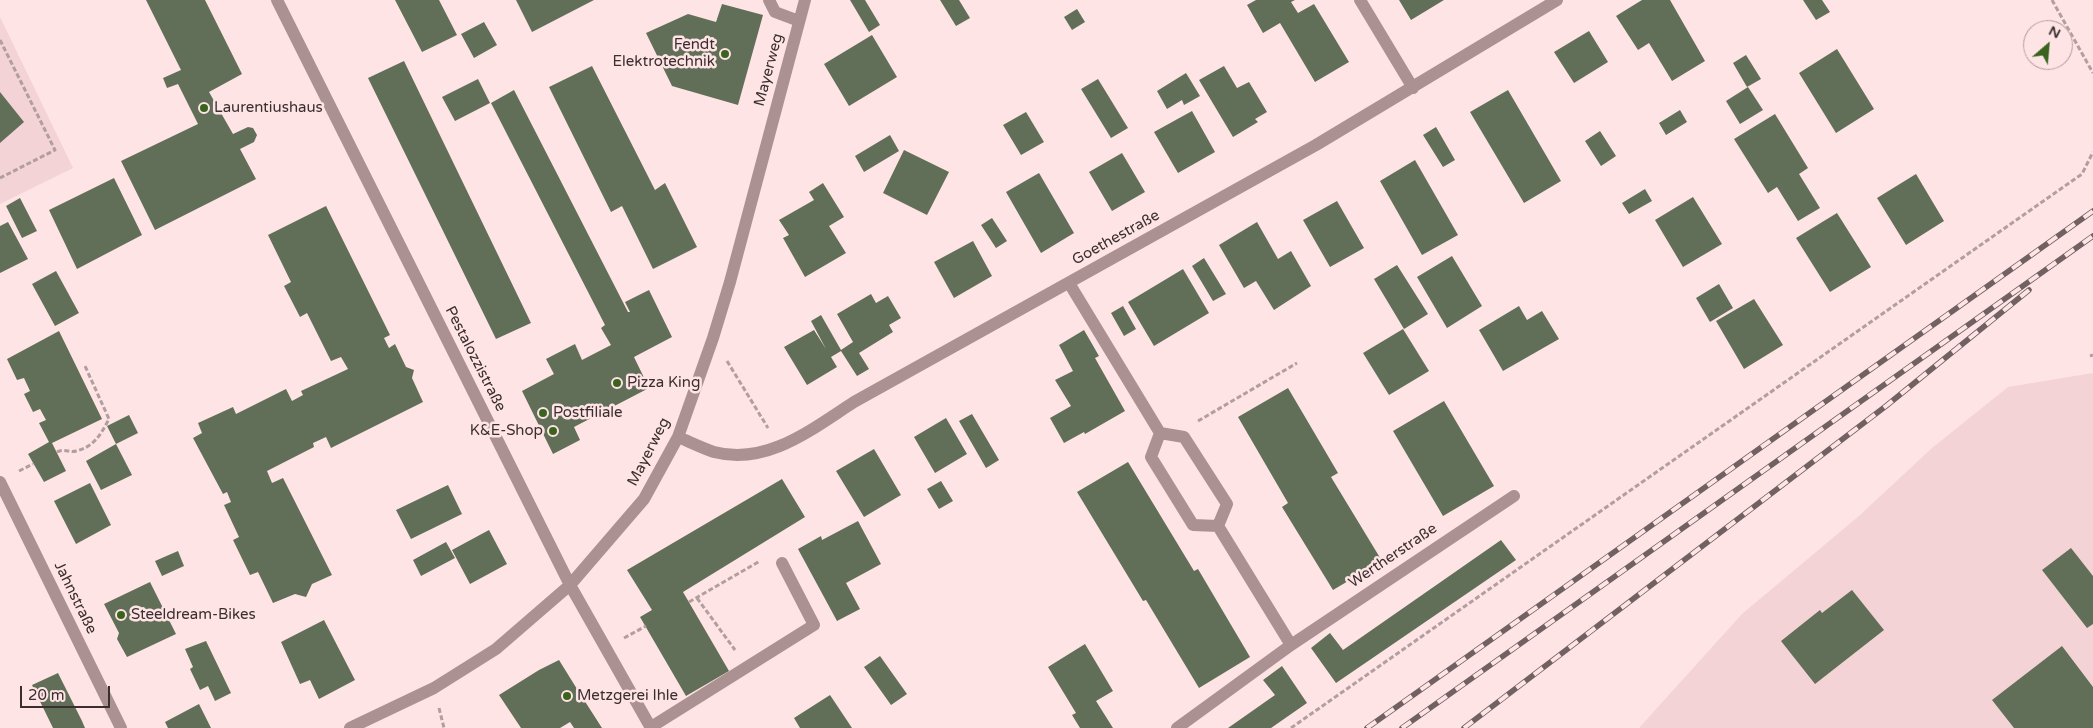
<!DOCTYPE html>
<html>
<head>
<meta charset="utf-8">
<style>
  body { margin:0 }
  #map { position:relative; width:2093px; height:728px; overflow:hidden; background:#fee4e5; font-family:"Varela Round",sans-serif }
  canvas { display:block }
  .north { position:absolute; left:2023px; top:20px; width:50px; height:50px; box-sizing:border-box; background:#fee4e5; border:1px solid #b09b9c; border-radius:50%; rotate:27deg; font-size:14px; font-weight:700; line-height:20px; text-align:center; color:#3a2e2f }
  .north::after { content:''; display:block; margin:auto; width:18px; height:22px; background:#3b631e; clip-path:polygon(50% 0,100% 100%,50% 72%,0 100%) }
  .scale { position:absolute; left:20px; top:686px; width:90px; height:22px; box-sizing:border-box; border:2px solid #3a2e2f; border-top:0; padding-left:6px; font-size:15px; line-height:18px; white-space:nowrap; color:#3a2e2f; -webkit-text-stroke:4px #fee4e5; paint-order:stroke }
</style>
</head>
<body>
<div id="map">
<canvas width="2093" height="728"></canvas>
<div class="north">N</div>
<div class="scale">20 m</div>
</div>
<script>
const ctx = document.querySelector('canvas').getContext('2d');
ctx.lineJoin = 'round';
function fillPath(path, color) { ctx.fillStyle = color; ctx.fill(path, 'evenodd'); }
function strokePath(path, color, width, dash) { ctx.strokeStyle = color; ctx.lineWidth = width; ctx.lineCap = dash ? 'butt' : 'round'; ctx.setLineDash(dash || []); ctx.stroke(path); }
function drawText(font, color, halo, rows, align = 'center') {
  ctx.font = font + ' "Varela Round",sans-serif'; ctx.lineWidth = 5; ctx.setLineDash([]); ctx.textBaseline = 'middle'; ctx.strokeStyle = halo; ctx.fillStyle = color; for (const [text, x, y, turn = 0] of rows) {
    ctx.save(); ctx.translate(x, y); ctx.rotate((+turn || 0) * Math.PI / 180); ctx.textAlign = isNaN(turn) ? turn : align; if (halo) ctx.strokeText(text, 0, 0); ctx.fillText(text, 0, 0); ctx.restore();
  }
}
const built = new Path2D(`
  M0,17L73,168L0,204Z
  M2093,373V728H1639L1742,614L1859,516L1932,448L2008,387Z`);
const building = new Path2D(`
  M146,0H205L242,74L209,92L233,134L248,127L253,128L257,135L254,142L240,149L256,179L155,230L121,161L198,124L178,84L167,88L163,78L181,70Z
  M395,0H439L457,35L422,52Z
  M516,0H594L532,32Z
  M850,0H865L880,25L869,32Z
  M940,0H959L970,18L956,26Z
  M1256,0H1295L1291,2L1298,13L1314,4L1349,62L1315,82L1280,23L1263,33L1247,5Z
  M1399,0H1444L1411,20Z
  M1642,0H1670L1705,61L1672,81L1649,43L1638,50L1616,16Z
  M1803,0H1822L1830,12L1816,20Z
  M722,4L763,15L738,105L672,86L646,33L688,14L716,22Z
  M1077,9L1085,22L1072,30L1064,17Z
  M484,22L497,45L474,58L461,34Z
  M1589,31L1608,62L1574,83L1554,52Z
  M872,35L897,77L849,106L824,64Z
  M1837,49L1874,109L1836,133L1799,73Z
  M1746,55L1761,79L1747,87L1733,63Z
  M404,61L531,323L496,339L368,78Z
  M592,66L655,190L665,183L697,247L653,269L622,206L611,212L549,87Z
  M1224,66L1237,88L1249,82L1267,112L1255,119L1258,122L1233,137L1199,80Z
  M1186,73L1200,96L1184,105L1182,100L1167,109L1157,91Z
  M478,79L490,103L455,121L442,97Z
  M1098,79L1128,128L1111,138L1081,89Z
  M1748,87L1763,110L1740,124L1726,101Z
  M514,90L628,312H630L625,302L649,290L672,337L634,357L649,388L574,427L580,440L553,454L522,391L554,374L546,359L575,344L582,360L611,345L601,328L605,325L491,103Z
  M1508,90L1561,181L1524,203L1470,112Z
  M0,92L24,122L0,143Z
  M1680,110L1687,122L1666,135L1659,123Z
  M1192,111L1215,152L1178,173L1154,132Z
  M1026,112L1044,142L1021,155L1003,125Z
  M1775,114L1808,168L1799,174L1820,208L1798,221L1777,187L1768,193L1734,139Z
  M1436,127L1455,160L1443,167L1423,135Z
  M1600,131L1616,156L1601,166L1585,141Z
  M890,135L899,151L864,172L855,156Z
  M904,150L949,172L927,215L883,193Z
  M1122,153L1145,192L1112,211L1089,172Z
  M1415,160L1458,235L1422,255L1380,181Z
  M1039,173L1074,233L1041,253L1006,192Z
  M1916,174L1944,221L1906,245L1877,198Z
  M114,178L142,235L77,269L49,210Z
  M823,183L844,217L829,226L846,253L805,277L783,238L789,235L779,220L814,200L809,192Z
  M1645,189L1652,201L1629,214L1622,203Z
  M1693,197L1722,244L1683,267L1655,220Z
  M20,198L37,231L22,238L6,206Z
  M1337,201L1364,248L1330,267L1303,220Z
  M326,206L390,335L384,338L389,348L395,344L406,367L414,370L412,378L423,402L331,448L326,437L313,443L314,447L267,471L272,483L283,478L332,575L312,584L306,597L295,594L273,603L258,572L250,575L233,540L239,537L224,505L231,502L227,492L223,494L193,438L202,433L198,423L233,407L236,414L286,389L292,401L303,395L301,391L348,369L341,357L331,361L307,313L300,317L284,286L291,282L268,235Z
  M1837,213L1871,267L1830,292L1796,238Z
  M992,218L1007,241L996,248L981,225Z
  M8,222L28,259L0,273V226Z
  M1257,222L1278,259L1291,251L1311,286L1274,310L1256,281L1244,288L1219,245Z
  M973,241L992,276L954,298L934,262Z
  M1452,256L1482,306L1447,328L1417,277Z
  M1204,258L1226,294L1213,301L1192,266Z
  M1397,265L1428,314L1404,329L1374,279Z
  M1183,269L1209,313L1154,346L1128,302Z
  M56,271L79,313L55,326L32,284Z
  M1719,284L1733,308L1710,322L1696,298Z
  M871,294L876,303L888,296L901,318L889,325L893,332L859,353L869,369L857,376L841,351L831,357L837,367L807,385L784,347L814,330L826,349L811,321L821,315L841,350L853,342L837,314Z
  M1754,299L1783,345L1744,369L1716,321Z
  M1123,306L1136,329L1124,336L1111,313Z
  M1519,306L1527,320L1542,311L1559,339L1503,371L1479,330Z
  M1403,329L1429,371L1389,395L1363,353Z
  M1084,330L1099,356L1095,358L1125,411L1085,434L1084,432L1064,443L1050,418L1071,406L1055,380L1073,371L1059,345Z
  M59,331L102,419L52,443L66,471L44,482L28,454L49,442L39,423L46,420L40,409L33,412L24,394L30,391L24,378L17,380L7,359Z
  M1288,388L1338,473L1331,477L1382,561L1333,590L1282,507L1288,503L1238,417Z
  M1444,401L1494,486L1443,516L1393,431Z
  M972,414L999,460L986,468L959,421Z
  M129,415L138,433L116,444L107,426Z
  M946,418L967,454L935,473L914,437Z
  M116,444L132,475L101,490L86,461Z
  M874,449L901,495L864,517L836,471Z
  M1128,462L1194,571L1198,569L1250,657L1199,688L1146,600L1143,601L1077,492Z
  M782,479L805,517L683,592L729,671L686,696L640,617L652,610L627,570Z
  M941,481L953,501L939,509L927,489Z
  M90,483L111,525L76,544L54,501Z
  M448,485L462,514L411,539L396,510Z
  M858,521L881,564L846,583L860,609L837,621L798,549L821,536L822,540Z
  M489,530L507,564L470,584L452,550Z
  M1501,540L1516,560L1336,683L1311,648L1330,633L1343,650Z
  M446,542L455,558L421,576L413,560Z
  M2071,548L2093,576V624L2087,628L2042,570Z
  M178,551L184,566L162,576L155,561Z
  M150,582L176,634L127,657L117,639L119,633L104,604Z
  M1852,590L1884,630L1815,684L1781,641L1820,610L1822,613Z
  M324,620L355,680L319,699L310,680L300,684L281,642Z
  M206,641L231,693L215,701L208,686L200,690L190,669L193,667L185,649Z
  M1085,644L1113,691L1096,701L1113,728H1080L1072,715L1076,713L1048,667Z
  M2062,646L2093,687V728H2014L1992,700Z
  M880,656L907,694L891,705L864,667Z
  M559,660L577,689L602,728H574L570,722L560,728H521L499,695L539,670Z
  M1282,666L1307,703L1271,728H1228L1275,695L1263,680Z
  M58,673L82,721L85,728H53L32,685Z
  M830,695L852,728H800L794,718Z
  M199,704L211,728H168L165,722Z`);
const path = new Path2D(`
  M2052,0L2093,73
  M0,40L55,150L0,178
  M2090,356L2093,355
  M727,361L768,428
  M1198,421L1297,363
  M57,452C64,448 70,453 76,451C94,447 101,434 109,419L85,366
  M19,471L33,464
  M697,598L735,650
  M689,602L760,561
  M624,638L646,626
  M439,708L444,728
  M1291,728L2082,174L2093,152`);
const minor = new Path2D(`
  M277,0L570,585L651,728
  M769,0L775,12L799,21
  M1360,0L1413,88
  M1069,283L1160,433L1151,457L1193,525L1218,526L1291,645
  M1160,433L1184,437L1227,504L1218,526
  M678,437C690,442 702,448 714,452C767,466 812,429 854,402L1316,145L1557,0
  M0,482L121,728
  M651,727L814,625L782,563
  M350,728L434,688L496,649L570,585L644,499L678,437L713,338L730,282L805,0
  M1177,728L1291,645L1514,496`);
const rail = new Path2D(`
  M1367,728L2093,211
  M1402,728L2093,236
  M1464,728L1886,406L2029,290`);
const markers = [
  [725,54,5,"#3b631e"],
  [204,108,5,"#3b631e"],
  [617,383,5,"#3b631e"],
  [543,413,5,"#3b631e"],
  [553,431,5,"#3b631e"],
  [121,615,5,"#3b631e"],
  [567,696,5,"#3b631e"]
];
const poiNames = [
  ["Fendt",715,45,"right"],
  ["Elektrotechnik",715,62,"right"],
  ["Laurentiushaus",214,108],
  ["Pizza King",627,383],
  ["Postfiliale",553,413],
  ["K&E-Shop",543,431,"right"],
  ["Steeldream-Bikes",131,615],
  ["Metzgerei Ihle",577,696]
];
const streetNames = [
  ["Mayerweg",769,70,-75],
  ["Goethestraße",1116,238,-29],
  ["Pestalozzistraße",475,359,63],
  ["Mayerweg",649,452,-63],
  ["Wertherstraße",1393,556,-34],
  ["Jahnstraße",75,598,64]
];
fillPath(built, '#f3d3d5');
fillPath(building, '#616f59');
strokePath(path, '#b29e9f', 3, [5, 2.5]);
strokePath(minor, '#ac9193', 12);
strokePath(rail, '#716162', 5.5);
strokePath(rail, '#fee4e5', 4, [11]);
for (const [x, y, r, color] of markers) { const dot = new Path2D(); dot.arc(x, y, r, 0, 2 * Math.PI); ctx.fillStyle = color; ctx.fill(dot); strokePath(dot, '#fee4e5', 2); }
drawText('15px', '#3a2e2f', '#fee4e5', poiNames, 'left');
drawText('15px', '#3a2e2f', '#fee4e5', streetNames);
</script>
</body>
</html>
